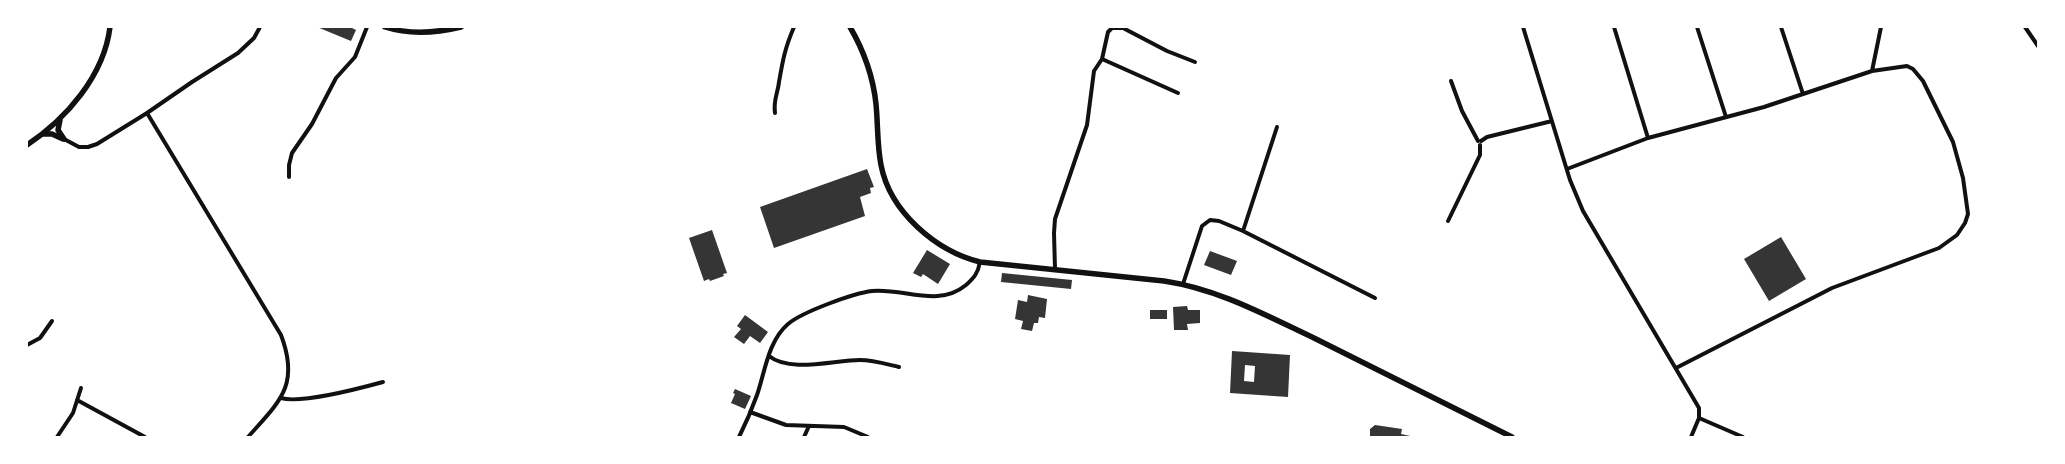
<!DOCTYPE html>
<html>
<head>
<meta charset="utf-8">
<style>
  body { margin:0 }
  #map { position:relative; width:2065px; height:464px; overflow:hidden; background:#fff; font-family:"Noto Sans",sans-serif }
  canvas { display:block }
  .frame { position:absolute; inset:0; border:28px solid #fff; pointer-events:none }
</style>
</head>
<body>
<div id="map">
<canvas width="2065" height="464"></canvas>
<div class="frame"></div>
</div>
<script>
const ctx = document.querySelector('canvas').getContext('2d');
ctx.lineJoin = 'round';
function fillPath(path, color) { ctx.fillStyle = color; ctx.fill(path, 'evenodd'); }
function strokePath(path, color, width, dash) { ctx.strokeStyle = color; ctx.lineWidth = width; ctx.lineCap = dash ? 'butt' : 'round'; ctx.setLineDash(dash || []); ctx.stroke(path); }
const building = new Path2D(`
  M317,27H350L356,30L351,41Z
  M867,169L874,187L870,188L871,193L860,197L865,216L774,248L760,207Z
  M712,230L727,273L723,274L724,276L710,281L709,279L704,281L689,238Z
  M1781,237L1806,279L1769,301L1744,259Z
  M927,250L950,264L938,284L923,274L921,277L913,273Z
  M1210,251L1237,261L1231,275L1204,265Z
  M1002,273L1072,280L1071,289L1001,282Z
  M1028,295L1047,299L1045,318L1039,317L1038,323H1034L1032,331L1021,329L1023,321L1015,319L1018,300L1027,302Z
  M1187,306L1188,310H1200V323L1187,324L1188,330H1174L1173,307Z
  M1150,310H1167V319H1150Z
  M745,315L768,332L760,343L750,336L744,344L734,337L741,329L737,326Z
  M1232,351L1290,355L1288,397L1230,393ZM1245,365L1255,366L1254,382L1244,381Z
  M735,389L751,396L745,409L731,403L735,394L733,393Z
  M1375,425L1402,429L1401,434L1415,437H1370V429Z`);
const minor = new Path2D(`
  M1523,27L1570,180L1583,211L1699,408V418L1691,437
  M1614,27L1648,138
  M1697,27L1726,117
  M1781,27L1803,94
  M2025,27L2038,46
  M1102,59L1178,93
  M1872,71L1881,27
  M1451,81L1462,111L1478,141
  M147,113L281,335C300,385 280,401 248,437
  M775,113C773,100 778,93 779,82C783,59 785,48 794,27
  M64,139L79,147H88L97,144L147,113L192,82L238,53L254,38L260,27
  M1481,141L1487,137L1552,121
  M1567,169L1648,138L1764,107L1872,71L1907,66L1913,69L1923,81L1953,142L1963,178L1968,214L1965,223L1957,235L1939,248L1832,288L1676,368
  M289,177V165L292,153L312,124L336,78L355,57L367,27
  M1448,221L1480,155V145
  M1243,231L1277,127
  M1055,269L1054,233L1055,219L1087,125L1094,71L1102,59L1108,32L1112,28H1123L1167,51L1195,62
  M1183,284L1202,226L1210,220L1219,221L1243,231L1375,298
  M27,345L40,338L52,321
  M769,356C790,373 834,360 860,360C873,360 886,364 899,367
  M281,398C301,404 361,388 383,382
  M77,400L145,437
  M750,412L786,425L844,427L868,437
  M1699,418L1743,437
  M57,437L73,413L81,388
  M739,437C746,423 752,409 757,395C765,372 768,341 788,324C802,312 854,293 872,291C905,288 938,308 966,285C974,278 978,273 980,262
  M804,437L809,426`);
const secondary = new Path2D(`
  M385,27C410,35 436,33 461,27
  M850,27C864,51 873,76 876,104C878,124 877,145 881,165C890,212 936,251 980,262L1164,281C1218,289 1265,315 1314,338C1380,371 1446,404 1512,437
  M60,120L58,130L64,139
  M43,134H52L63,139
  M27,145C66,119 104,76 110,27`);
fillPath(building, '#353535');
strokePath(minor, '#111', 4);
strokePath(secondary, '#111', 5.5);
</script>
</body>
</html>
